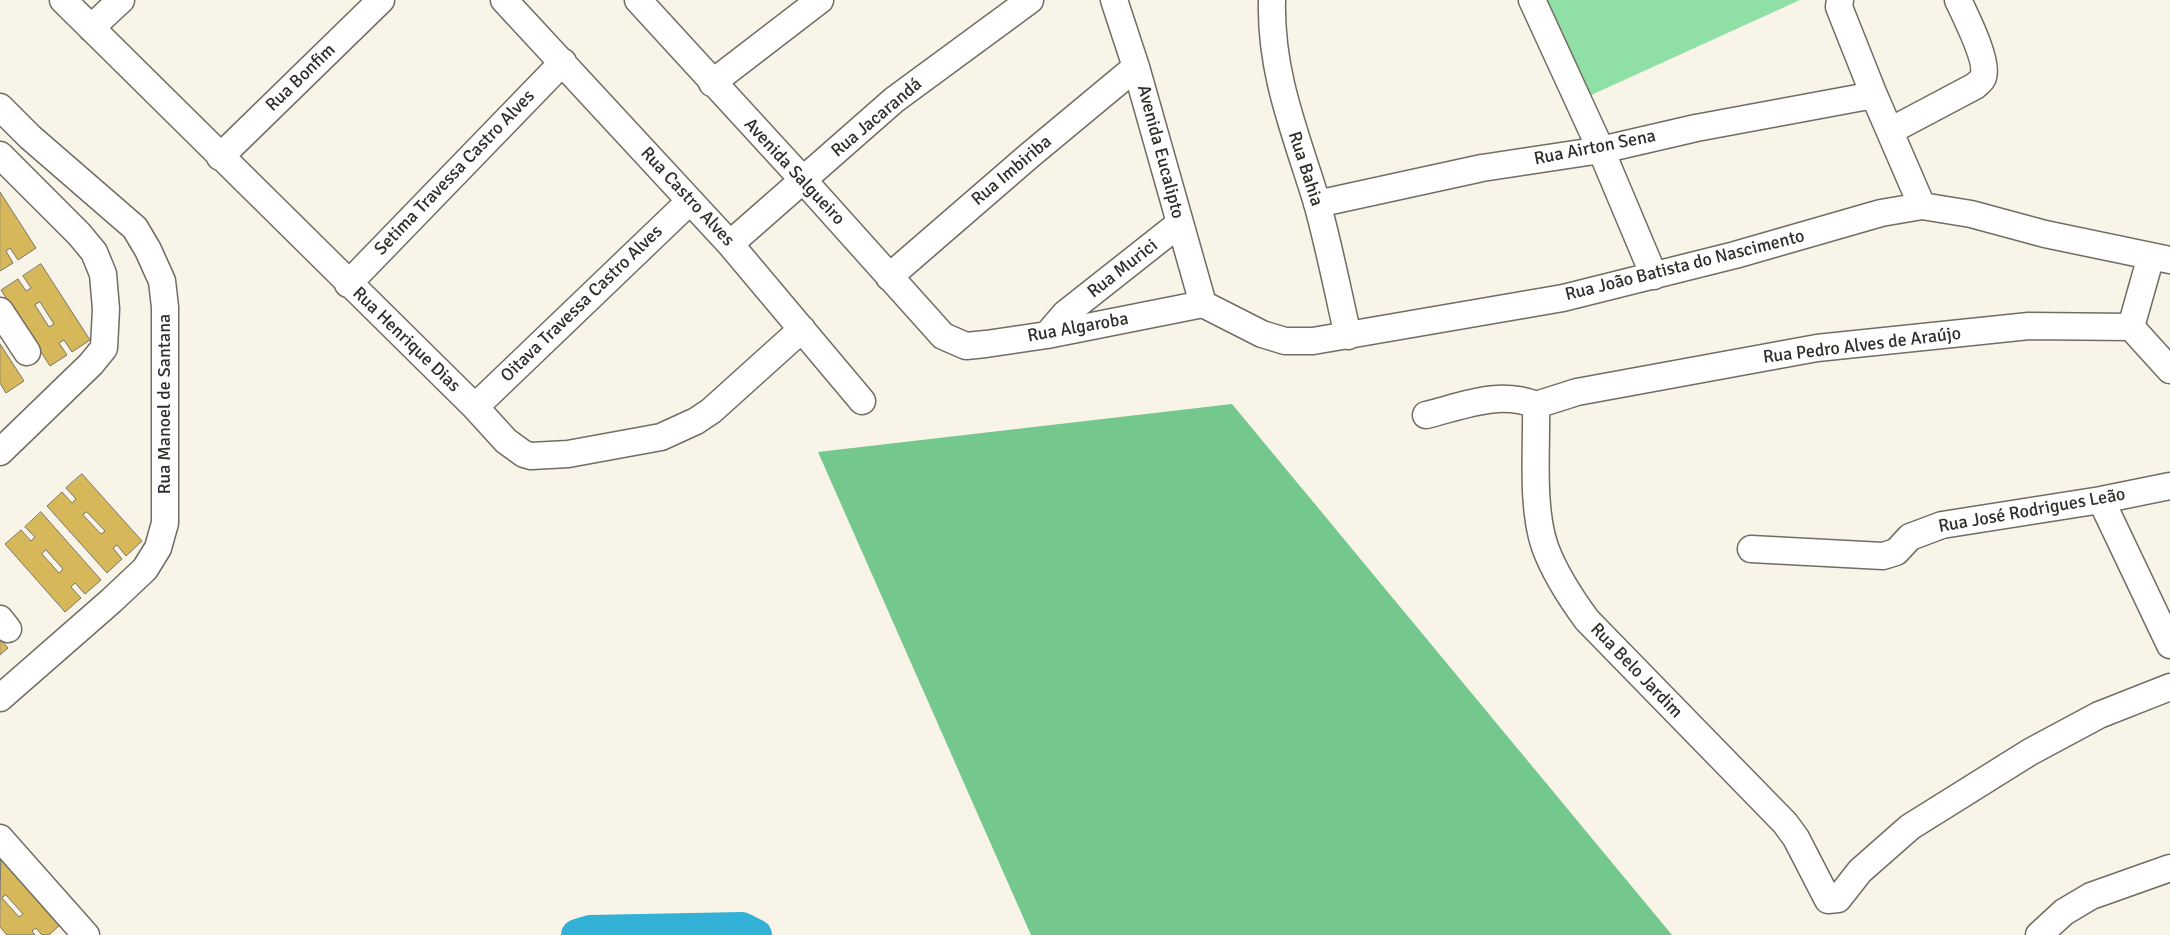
<!DOCTYPE html>
<html>
<head>
<meta charset="utf-8">
<style>
  body { margin:0 }
  canvas { display:block; background:#f9f4e8 }
</style>
</head>
<body>
<canvas width="2170" height="935"></canvas>
<script>
const ctx = document.querySelector('canvas').getContext('2d');
ctx.lineJoin = 'round';
function fillPath(path, color) { ctx.fillStyle = color; ctx.fill(path, 'evenodd'); }
function strokePath(path, color, width, dash) { ctx.strokeStyle = color; ctx.lineWidth = width; ctx.lineCap = dash ? 'butt' : 'round'; ctx.setLineDash(dash || []); ctx.stroke(path); }
function drawText(font, color, halo, rows, align = 'center') {
  ctx.font = font + ' Signika,sans-serif'; ctx.lineWidth = 5; ctx.setLineDash([]); ctx.textBaseline = 'middle'; ctx.strokeStyle = halo; ctx.fillStyle = color; for (const [text, x, y, turn = 0] of rows) {
    ctx.save(); ctx.translate(x, y); ctx.rotate((+turn || 0) * Math.PI / 180); ctx.textAlign = isNaN(turn) ? turn : align; if (halo) ctx.strokeText(text, 0, 0); ctx.fillText(text, 0, 0); ctx.restore();
  }
}
const green = new Path2D(`
  M1545,0H1800L1589,96Z`);
const forest = new Path2D(`
  M1232,404L1672,935H1031L818,452Z`);
const river = new Path2D(`
  M577,935L590,931L742,928L756,935`);
const building = new Path2D(`
  M0,192L36,248L18,260L10,248L6,251L13,263L0,271Z
  M41,264L90,340L72,352L64,340L59,343L67,355L50,366L1,290L18,279L26,291L31,288L23,276Z
  M40,302L54,324L49,327L35,305Z
  M0,344L24,381L6,393L0,383Z
  M82,474L142,541L126,556L117,545L113,548L122,559L107,573L47,506L62,492L72,503L76,499L66,488Z
  M41,512L101,580L85,594L75,583L71,587L81,598L65,612L5,544L21,530L31,541L35,537L25,527Z
  M87,512L105,531L101,534L83,515Z
  M46,550L63,569L59,573L42,554Z
  M0,639L8,648L0,655Z
  M1,857L61,924L49,935H42L36,928L32,931L35,935H7L0,927Z
  M6,895L23,914L19,917L2,898Z`);
const minor = new Path2D(`
  M63,0L475,407L506,441L524,454L531,456L568,454L661,437L696,421L711,411L802,329
  M504,0L730,244L862,401
  M638,0L804,181L943,336L966,346L986,344L1047,335L1203,304
  M1114,0L1136,67L1203,304
  M1272,0C1270,74 1296,134 1317,203C1329,246 1338,292 1348,336
  M1532,0L1601,150L1654,276
  M1840,0L1839,7L1874,95L1922,206
  M91,28L121,0
  M712,83L820,0
  M0,107L30,137L135,228L148,250L162,281L165,307V523L158,548L145,569L111,601L0,698
  M1890,131L1975,86C1978,83 1982,81 1983,77C1989,62 1965,15 1958,0
  M0,155L79,234L94,252L103,274L106,309L104,348L91,364L0,452
  M220,157L381,0
  M1317,204L1482,168L1601,150L1696,128L1874,95
  M730,244L894,100L1030,0
  M889,277L1030,155L1136,67
  M348,284L563,62
  M1203,304L1262,334L1285,341H1313L1563,298L1735,255L1881,213L1922,206L1971,214L2045,234L2170,260
  M0,311L27,352
  M2131,327L2151,256
  M1047,335L1065,314L1179,224
  M1536,405C1537,448 1531,507 1545,547C1555,574 1570,597 1587,620L1785,823L1796,838L1828,900L1838,899L1860,871L1910,827L2030,752L2099,715L2170,687
  M1536,405L1577,392L1817,348L2029,326L2131,327L2170,370
  M475,407L690,201
  M1426,415C1463,406 1499,390 1536,405
  M2101,500L2170,645
  M1751,549L1883,556L1896,552L1910,537L1942,525L2101,500L2170,486
  M0,619L8,629
  M0,838L86,935
  M2039,935L2064,912L2091,896L2170,868`);
const streetNames = [
  ["Rua Bonfim",301,78,-44],
  ["Rua Jacarandá",877,118,-40],
  ["Rua Airton Sena",1595,148,-11],
  ["Avenida Eucalipto",1160,152,75],
  ["Rua Bahia",1305,169,72],
  ["Rua Imbiriba",1012,171,-40],
  ["Avenida Salgueiro",794,172,47],
  ["Setima Travessa Castro Alves",455,173,-46],
  ["Rua Castro Alves",687,197,47],
  ["Rua João Batista do Nascimento",1685,266,-14],
  ["Rua Murici",1123,269,-38],
  ["Oitava Travessa Castro Alves",582,304,-44],
  ["Rua Algaroba",1078,328,-10],
  ["Rua Henrique Dias",406,340,44],
  ["Rua Pedro Alves de Araújo",1862,346,-7],
  ["Rua Manoel de Santana",165,404,-90],
  ["Rua José Rodrigues Leão",2032,511,-10],
  ["Rua Belo Jardim",1636,671,46]
];
fillPath(green, '#90dfa6');
fillPath(forest, '#74c88d');
strokePath(river, '#32b0d5', 32);
fillPath(building, '#d6b759');
strokePath(building, '#79756b', 1);
strokePath(minor, '#716d63', 29);
strokePath(minor, '#fff', 26);
drawText('18px', '#302e29', '#fff', streetNames);
</script>
</body>
</html>
